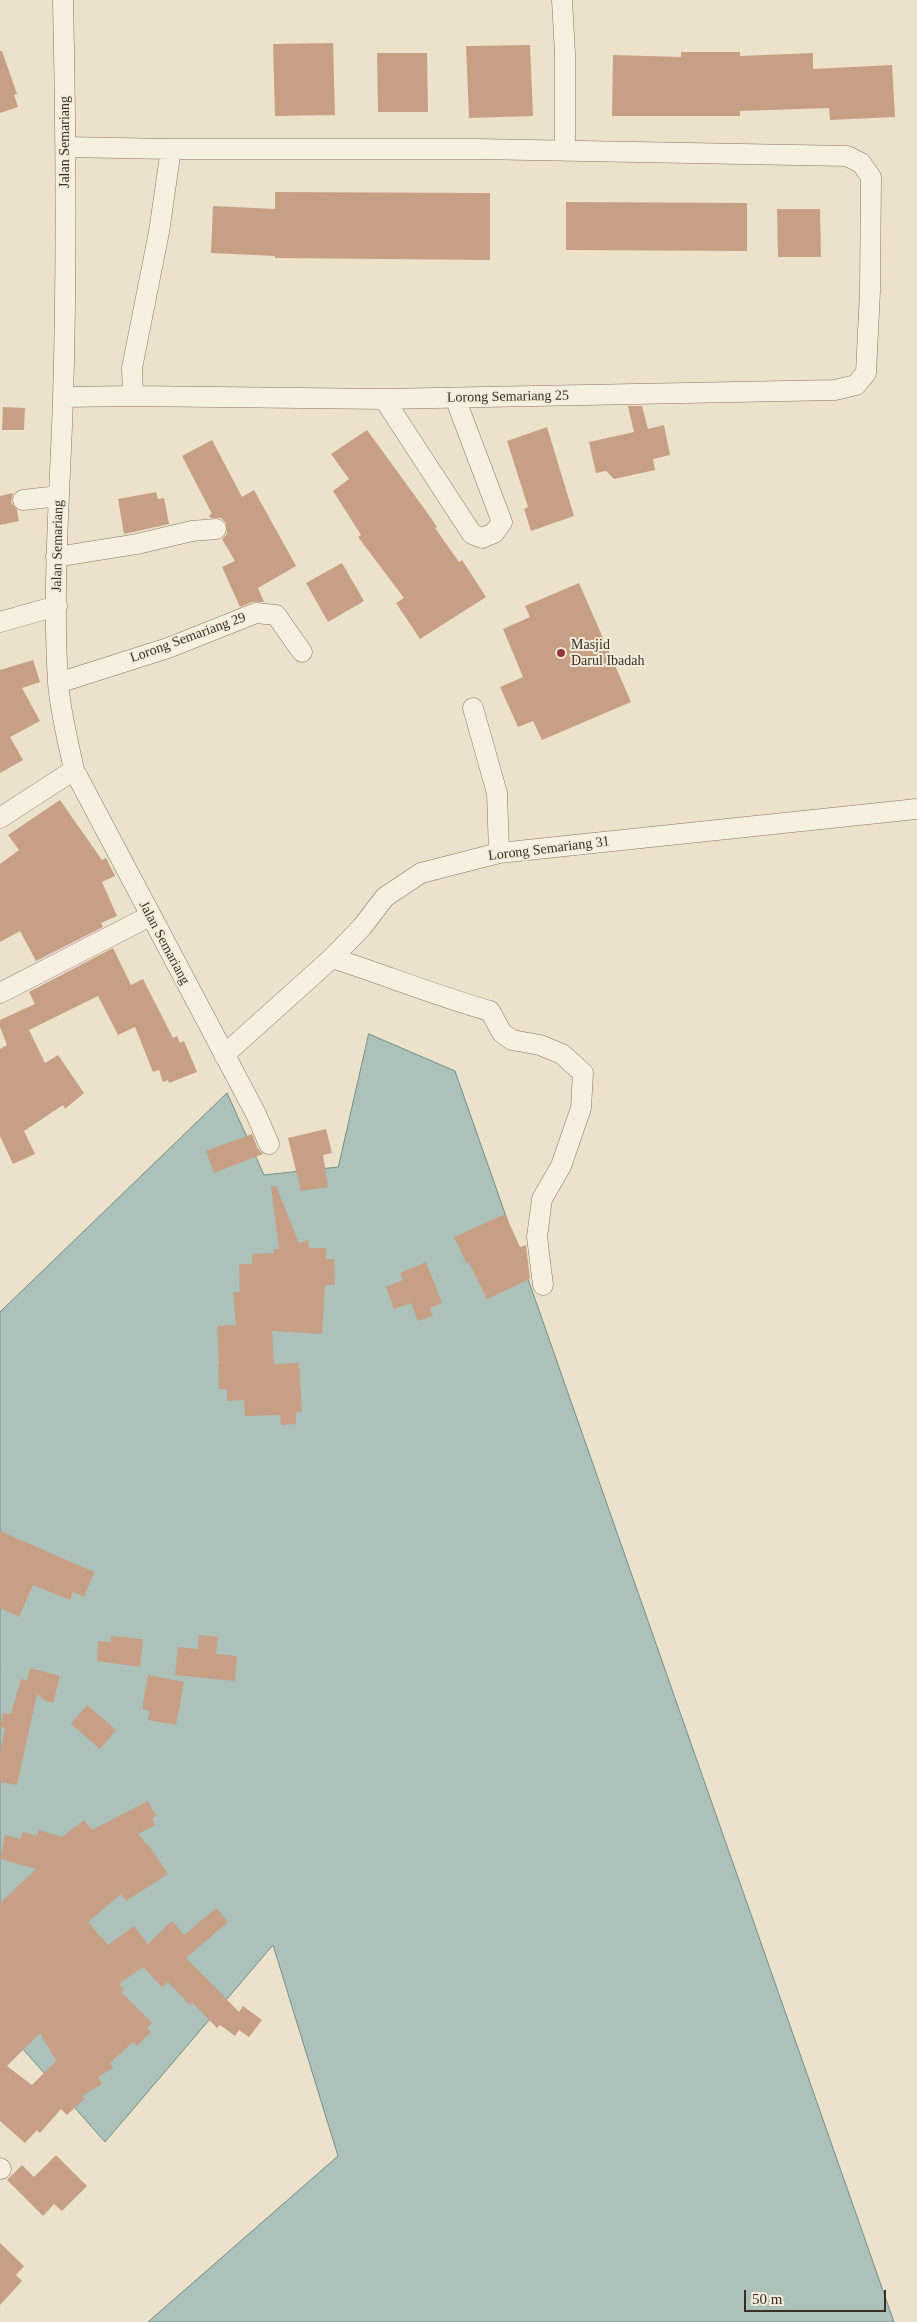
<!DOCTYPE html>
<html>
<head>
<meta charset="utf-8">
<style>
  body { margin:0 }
  #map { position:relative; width:917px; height:2322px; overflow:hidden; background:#ece2cc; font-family:"Times New Roman",serif }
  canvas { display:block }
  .scale { position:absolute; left:744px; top:2290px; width:142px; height:22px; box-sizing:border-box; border:2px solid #3a2d23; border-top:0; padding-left:6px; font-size:15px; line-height:18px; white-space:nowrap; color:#3a2d23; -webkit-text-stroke:4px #f4ecdb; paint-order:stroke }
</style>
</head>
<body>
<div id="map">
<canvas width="917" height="2322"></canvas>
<div class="scale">50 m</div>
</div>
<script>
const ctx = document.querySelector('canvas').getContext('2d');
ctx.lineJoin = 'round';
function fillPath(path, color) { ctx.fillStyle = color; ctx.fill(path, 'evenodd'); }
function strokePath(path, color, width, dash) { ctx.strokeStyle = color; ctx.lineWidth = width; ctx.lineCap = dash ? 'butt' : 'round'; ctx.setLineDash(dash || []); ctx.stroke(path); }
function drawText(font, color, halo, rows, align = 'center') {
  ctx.font = font + ' "Times New Roman",serif'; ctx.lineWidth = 4; ctx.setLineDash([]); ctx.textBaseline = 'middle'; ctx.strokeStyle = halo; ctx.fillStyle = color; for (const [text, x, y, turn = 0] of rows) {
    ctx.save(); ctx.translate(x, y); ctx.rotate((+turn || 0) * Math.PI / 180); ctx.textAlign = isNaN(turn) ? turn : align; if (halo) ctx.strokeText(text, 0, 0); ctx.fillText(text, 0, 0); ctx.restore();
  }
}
const water = new Path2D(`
  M369,1034L455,1071L894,2322H148L338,2156L273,1945L105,2142L0,2023V1312L227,1093L264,1175L338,1167Z`);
const building = new Path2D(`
  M333,43L335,115L275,116L273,44Z
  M530,45L533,116L469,118L466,46Z
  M0,51H2L17,94L14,95L18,107L0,113Z
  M681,52H740V56L813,53V69L892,65L895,117L830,120L829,108L740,111V116H612L613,55L681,57Z
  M377,53H427L428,112H378Z
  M275,192L490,193V260L275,258V256L211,253L213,206L275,209Z
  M566,202L747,203V251L566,250Z
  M777,209H820L821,257H778Z
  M628,406H642L648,429L664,425L670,455L653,459L655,470L614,479L606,471L596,473L589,442L634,432Z
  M3,407L25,408L24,430H2Z
  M547,427L574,516L531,531L524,509L528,507L507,441Z
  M367,430L426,511L437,527L435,528L459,562L462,560L486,597L420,639L396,603L404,598L358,537L361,535L333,491L349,479L331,454Z
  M212,440L242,497L254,490L296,566L258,588L264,602H252L240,607L222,567L235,561L222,539L227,534L226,523L221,518H211L209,515L212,514L182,456Z
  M156,492L158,499L164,498L169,524L124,534L118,499Z
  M13,493L11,502L17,510L19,521L0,525V496Z
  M342,563L364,601L328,622L306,583Z
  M579,583L631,702L542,740L533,721L518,727L500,687L523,677L503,629L530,617L525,606Z
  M33,660L40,682L22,688L40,721L10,737L23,760L0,773V670Z
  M60,800L102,860L106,858L115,876L102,882L117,916L101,923L103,927L36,961L20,931L0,942V864L19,850L8,835Z
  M113,948L131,985L143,979L173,1038L177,1036L180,1043L184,1041L197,1072L169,1083L168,1080L163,1082L159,1070L153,1072L135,1027L118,1035L98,996L29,1030L45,1063L58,1055L84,1093L65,1109L63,1105L24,1131L35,1154L13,1164L0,1136V1049L7,1045L0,1027V1020L35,1004L29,992Z
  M326,1129L332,1153L323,1155L328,1187L301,1191L288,1138Z
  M252,1134L258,1149L263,1154L214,1173L206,1151Z
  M276,1186L299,1243L308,1240L309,1248H326V1259H334L335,1285H325L322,1334L272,1331L274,1364L299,1363L302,1412H296V1424L281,1425L280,1415L245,1416L244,1400L227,1401V1389H219L218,1364H219L217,1326L236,1325L233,1292H240L239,1264H252V1254L274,1253V1249H279L271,1187Z
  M505,1214L520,1247L526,1245L530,1279L487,1299L469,1263L467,1264L454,1237Z
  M426,1262L442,1303L430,1308L433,1316L418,1321L411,1303L394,1309L386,1287L403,1280L400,1273Z
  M0,1531L94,1572L84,1597L73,1592L70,1600L33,1585L19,1617L0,1608Z
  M199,1635L218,1637L216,1654L237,1656L235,1681L175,1675L178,1647L198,1649Z
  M111,1636L143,1639L140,1667L97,1661L98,1641L111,1642Z
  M30,1668L60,1676L53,1703L44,1700L37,1694L17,1785L0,1782V1753L5,1728L0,1727L3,1713L11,1714L21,1679L27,1680Z
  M148,1675L184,1682L176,1725L148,1720L150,1711L142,1709Z
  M87,1705L116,1730L100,1749L71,1724Z
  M148,1801L156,1816L152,1819L155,1825L138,1834L152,1850L168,1874L126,1901L121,1894L88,1922L108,1945L134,1926L148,1944L172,1921L184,1935L216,1908L228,1922L186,1958L239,2012L243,2006L262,2020L249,2037L239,2030L235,2036L220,2025L217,2028L192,2002L190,2005L168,1982L162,1987L143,1967L119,1984L124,1989L121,1992L152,2023L147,2028L151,2032L137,2046L133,2042L110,2063L113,2068L98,2077L102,2084L82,2096L85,2098L67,2115L61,2109L40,2133L37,2130L25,2143L0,2121V1903L36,1869L0,1859L5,1835L20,1839L23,1832L37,1836L39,1830L62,1837L84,1820L92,1830ZM40,2033L56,2061L32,2085L7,2066Z
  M56,2155L87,2186L62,2211L54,2204L43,2216L7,2180L22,2165L34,2177Z
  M0,2243L24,2266L16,2275L22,2281L0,2305Z`);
const minor = new Path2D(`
  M63,0C66,133 67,266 63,399C60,493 52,588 58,682C60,711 68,741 74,770L256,1114L269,1144
  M562,0L565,54V151
  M133,396L132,368L159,232L171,149
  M63,397L133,396L384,399L835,390L856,385L866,373L870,291L871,177L861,163L847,156L477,149H171L66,147
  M384,399L472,534L482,538L494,533L502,522L455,398
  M23,500L59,496
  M56,557L137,544L192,531L216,529
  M0,622L57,606
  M58,683L168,648L256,613L276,615L302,652
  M473,708L497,793L499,853
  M0,818L74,770
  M332,958C385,975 437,996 490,1011L502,1033L512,1040L540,1045L562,1054L583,1073L581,1108L561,1166L542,1199L537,1237L543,1285
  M0,993L150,916
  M224,1055L332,958L362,927L385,897L421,873L499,853L917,809
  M0,2168L1,2169`);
const markers = [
  [561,653,5,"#923538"]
];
const streetNames = [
  ["Jalan Semariang",65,142,-90],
  ["Lorong Semariang 25",508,397,-1],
  ["Jalan Semariang",58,546,-89],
  ["Lorong Semariang 29",188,638,-20],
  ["Lorong Semariang 31",549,849,-7],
  ["Jalan Semariang",164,943,62]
];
const poiNames = [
  ["Masjid",571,645],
  ["Darul Ibadah",571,661]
];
fillPath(water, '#abc1ba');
strokePath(water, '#728f87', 1);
fillPath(building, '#c79f85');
strokePath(minor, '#887561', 21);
strokePath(minor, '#f7efdf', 20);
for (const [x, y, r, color] of markers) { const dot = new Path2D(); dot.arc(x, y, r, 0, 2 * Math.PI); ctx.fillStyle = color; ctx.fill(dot); strokePath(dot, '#f4ecdb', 2); }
drawText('14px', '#3a2d23', '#f4ecdb', streetNames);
drawText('14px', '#3a2d23', '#f4ecdb', poiNames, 'left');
</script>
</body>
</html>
